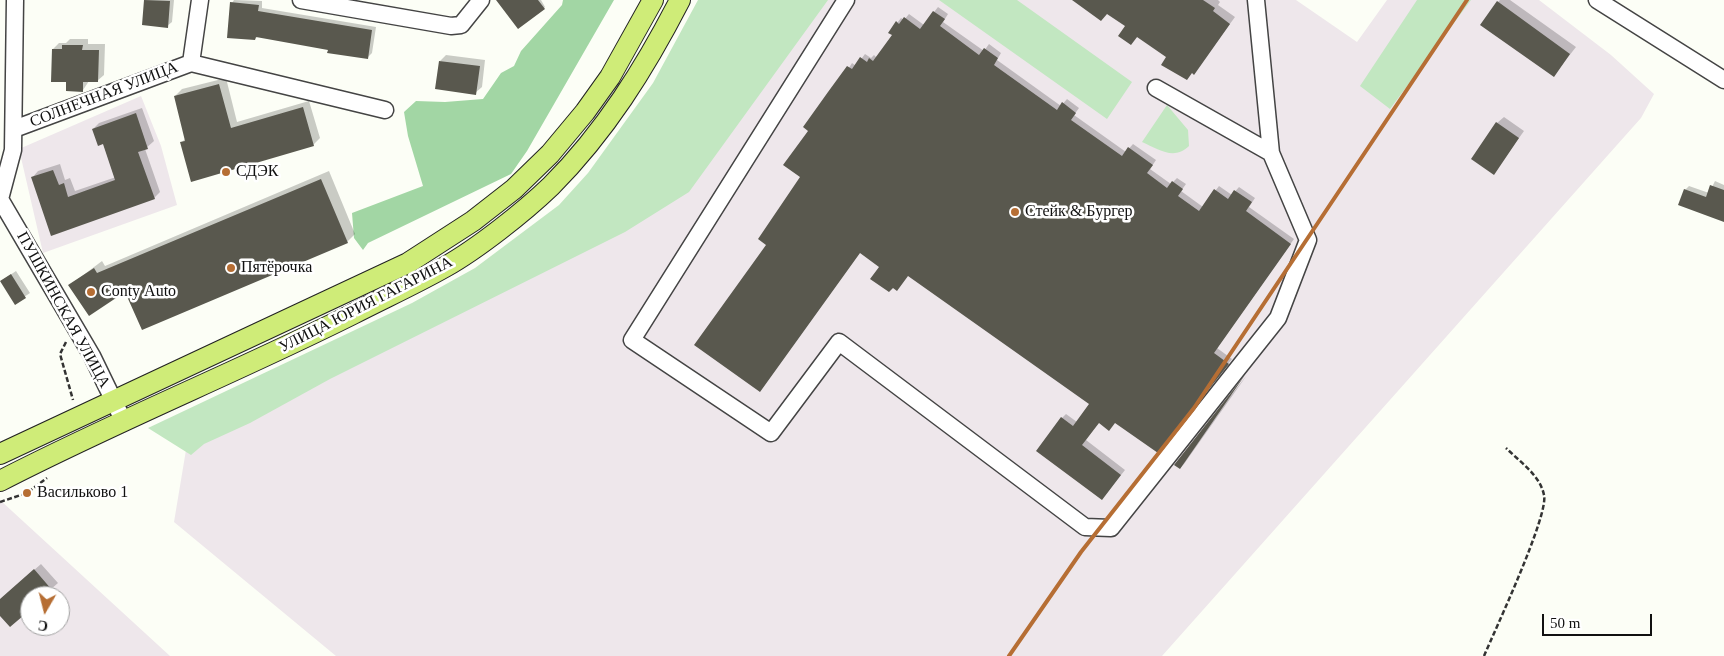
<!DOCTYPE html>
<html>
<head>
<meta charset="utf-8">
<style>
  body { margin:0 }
  #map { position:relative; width:1724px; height:656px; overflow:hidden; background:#fcfef6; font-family:"Times New Roman",serif }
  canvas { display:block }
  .north { position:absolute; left:20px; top:586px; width:50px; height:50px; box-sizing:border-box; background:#fff; border:1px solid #a0a0a0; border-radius:50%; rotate:188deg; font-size:14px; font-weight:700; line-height:20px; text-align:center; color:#111 }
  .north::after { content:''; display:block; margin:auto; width:18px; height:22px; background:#b66e34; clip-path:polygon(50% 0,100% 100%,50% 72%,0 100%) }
  .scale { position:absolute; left:1542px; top:614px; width:110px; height:22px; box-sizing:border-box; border:2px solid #111; border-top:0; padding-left:6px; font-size:15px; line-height:18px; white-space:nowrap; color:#111; -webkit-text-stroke:4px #fff; paint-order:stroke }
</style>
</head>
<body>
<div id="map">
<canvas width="1724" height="656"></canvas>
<div class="north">С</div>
<div class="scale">50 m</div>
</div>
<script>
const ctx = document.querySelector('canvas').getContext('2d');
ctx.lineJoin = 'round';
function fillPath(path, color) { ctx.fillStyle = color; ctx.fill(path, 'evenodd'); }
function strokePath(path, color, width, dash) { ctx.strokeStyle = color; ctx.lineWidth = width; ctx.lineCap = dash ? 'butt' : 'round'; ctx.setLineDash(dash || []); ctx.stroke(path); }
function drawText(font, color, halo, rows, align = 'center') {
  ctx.font = font + ' "Times New Roman",serif'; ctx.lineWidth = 5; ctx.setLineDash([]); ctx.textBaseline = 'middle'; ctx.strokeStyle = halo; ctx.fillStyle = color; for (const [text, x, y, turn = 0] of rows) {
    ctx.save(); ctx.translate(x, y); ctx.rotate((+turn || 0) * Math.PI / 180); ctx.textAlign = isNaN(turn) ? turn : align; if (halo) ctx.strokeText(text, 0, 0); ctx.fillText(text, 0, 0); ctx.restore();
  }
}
const industrial = new Path2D(`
  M727,0H1296L1357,42L1387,0H1539L1611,55L1654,94L1641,118L1162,656H336L174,522L189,432L608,232Z
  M141,96L161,146L177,205L43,253L19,149Z
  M0,500L170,656H0ZM30,596H60V626H30Z`);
const green = new Path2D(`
  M698,0H828L689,192L625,232L330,379L250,423L204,444L191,455L148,428L412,303L475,268L559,205L588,173L653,83Z
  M939,0H1017L1132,82L1107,119Z
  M1417,0H1471L1390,109L1360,86Z
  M1167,105L1188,130L1189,146C1174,161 1158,149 1142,142Z`);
const forest = new Path2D(`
  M563,0H614L527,151L511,174L368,243L363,250L354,238L352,213L423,186L408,136L404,112L416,101L445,102L483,99L501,73L514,66L521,51L562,5Z`);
const shadow = new Path2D(`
  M145,0H174L172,22L167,26L143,24Z
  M234,0L262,1V8L376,27L372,53L368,57L258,36L255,39L232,3Z
  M498,0H541L545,7L544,8Z
  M1087,0H1218L1220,2L1218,5L1235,17L1194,73L1138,36L1131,44L1127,26Z
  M1500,0H1510L1576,47L1554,75L1498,2Z
  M938,7L948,14L943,22L984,51L989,44L1001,53L997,60L1061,106L1067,99L1079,108L1074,115L1126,152L1133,144L1156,160L1150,169L1171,184L1177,178L1186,184L1181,191L1203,207L1219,186L1232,195L1239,187L1255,198L1249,207L1294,239L1217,348L1232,359L1162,448L1116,422H1099L1086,440L1125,470L1106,494L1062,418L1066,414L1077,422L1090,403L908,275L880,266L860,252L760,391L767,244L802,176L810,131L852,63L856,66L865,54L871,58L874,55L877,58L893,34L890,32L901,18L904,20L909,14L924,25Z
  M70,39H88V44H105L104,75L97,81H89L83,90L67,81L53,49L59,43H66Z
  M446,55L485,60L482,87L475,93L440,61Z
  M226,78L237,122L309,101L320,138L313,145L181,143L186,138L175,96L182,89Z
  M142,108L154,141L145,149L160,192L154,198L52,234L32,178L38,171L60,164L65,180L70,178L75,191L116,177L103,143L93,129L99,123Z
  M1504,117L1524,131L1494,173L1497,123Z
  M329,171L355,234L347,242L126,290L70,285L102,261L105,266Z
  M1715,181L1724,185V221L1685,190L1689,186L1709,193Z
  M16,271L30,293L15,303L1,281Z
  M1247,375L1184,464L1180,468L1176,465Z
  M41,564L58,583L43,596H30V608L0,614V600Z`);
const building = new Path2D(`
  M144,0L170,1L168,28L142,25Z
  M496,0H538L545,9L518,29Z
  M1072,0H1203L1215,8L1213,11L1230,24L1194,75L1192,73L1187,80L1161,65L1166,57L1137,37L1131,45L1118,36L1125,26L1107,14L1101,21Z
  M1497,1L1570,54L1554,77L1480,25Z
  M230,2L259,5L258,11L372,30L368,59L327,53L328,50L256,37L255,40L227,38Z
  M933,11L945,19L940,26L979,55L984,48L998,58L994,65L1057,110L1062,102L1076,113L1071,120L1122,156L1128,147L1153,165L1147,173L1167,188L1172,181L1183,189L1178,196L1199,211L1214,189L1228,199L1234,190L1252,202L1246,211L1291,244L1214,353L1229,364L1158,453L1115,423L1109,431L1099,423L1082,445L1121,475L1102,500L1036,451L1061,417L1073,426L1089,404L908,276L897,291L893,288L889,292L870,279L879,267L860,253L760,392L694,345L766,245L758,239L800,177L783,165L808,131L803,127L828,92L847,66L852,69L860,57L867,62L869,58L873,61L892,35L888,33L896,21L899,24L904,17L920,29Z
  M62,45H83L82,50H99L98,82H83V92L66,91V82H51L52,49H62Z
  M439,61L480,66L476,95L435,89Z
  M219,84L231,128L303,107L314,146L191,182L180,142L185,141L174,96Z
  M136,113L148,149L138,152L155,199L51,236L31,177L53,170L59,185L64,183L68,197L115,180L103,144L98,146L92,129Z
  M1496,122L1519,138L1494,175L1471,159Z
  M321,179L348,243L142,330L125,292L89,316L68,285L94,268L97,273Z
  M1710,185L1724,190V222L1678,205L1684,189L1706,197Z
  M11,274L26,298L15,305L0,281Z
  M1245,375L1180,469L1174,465Z
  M34,569L52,590L45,596H30V610L10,627L0,616V599Z`);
const path = new Path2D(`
  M66,342L60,354L73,400
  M0,502L27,493L47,478
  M1484,656C1495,630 1549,515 1544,495C1540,475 1520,462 1506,448`);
const minor = new Path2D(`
  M301,0L451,26L461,25L481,0
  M846,0L632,340L771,433L839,342L1085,527L1111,528L1278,318L1308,240L1271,153
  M1597,0L1724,80
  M191,63L385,110
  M1156,88L1271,153L1256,0
  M14,129L191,63L200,0
  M0,199L92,356L124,422
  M0,199L13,150L15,0`);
const major = new Path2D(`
  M0,454L408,263L473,221L514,189L550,154L585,112L610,77L653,0
  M0,481C116,421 237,372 353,314C384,298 415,284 445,267C477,249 524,212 551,186C605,132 645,68 680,0`);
const rail = new Path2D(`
  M1009,656L1081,552L1194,408L1467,0`);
const markers = [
  [226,172,5,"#b66e34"],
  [1015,212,5,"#b66e34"],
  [231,268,5,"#b66e34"],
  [91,292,5,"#b66e34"],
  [27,493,5,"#b66e34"]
];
const streetNames = [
  ["СОЛНЕЧНАЯ УЛИЦА",104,95,-21],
  ["УЛИЦА ЮРИЯ ГАГАРИНА",366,305,-27],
  ["ПУШКИНСКАЯ УЛИЦА",63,310,61]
];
const poiNames = [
  ["СДЭК",236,172],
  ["Стейк & Бургер",1025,212],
  ["Пятёрочка",241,268],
  ["Conty Auto",101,292],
  ["Васильково 1",37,493]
];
fillPath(industrial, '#eee7eb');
fillPath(green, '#c2e7c1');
fillPath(forest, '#a2d6a4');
fillPath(shadow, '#0003');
fillPath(building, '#59584e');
strokePath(minor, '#444', 19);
strokePath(major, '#222', 22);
strokePath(path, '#333', 2.5, [5, 2.5]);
strokePath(minor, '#fff', 16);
strokePath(major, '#cfec78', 20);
strokePath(rail, '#b66e34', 4);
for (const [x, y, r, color] of markers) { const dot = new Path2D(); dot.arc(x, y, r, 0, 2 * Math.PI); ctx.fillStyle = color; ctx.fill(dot); strokePath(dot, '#fff', 2); }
drawText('16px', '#111', '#fff', streetNames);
drawText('16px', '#111', '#fff', poiNames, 'left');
</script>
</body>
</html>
